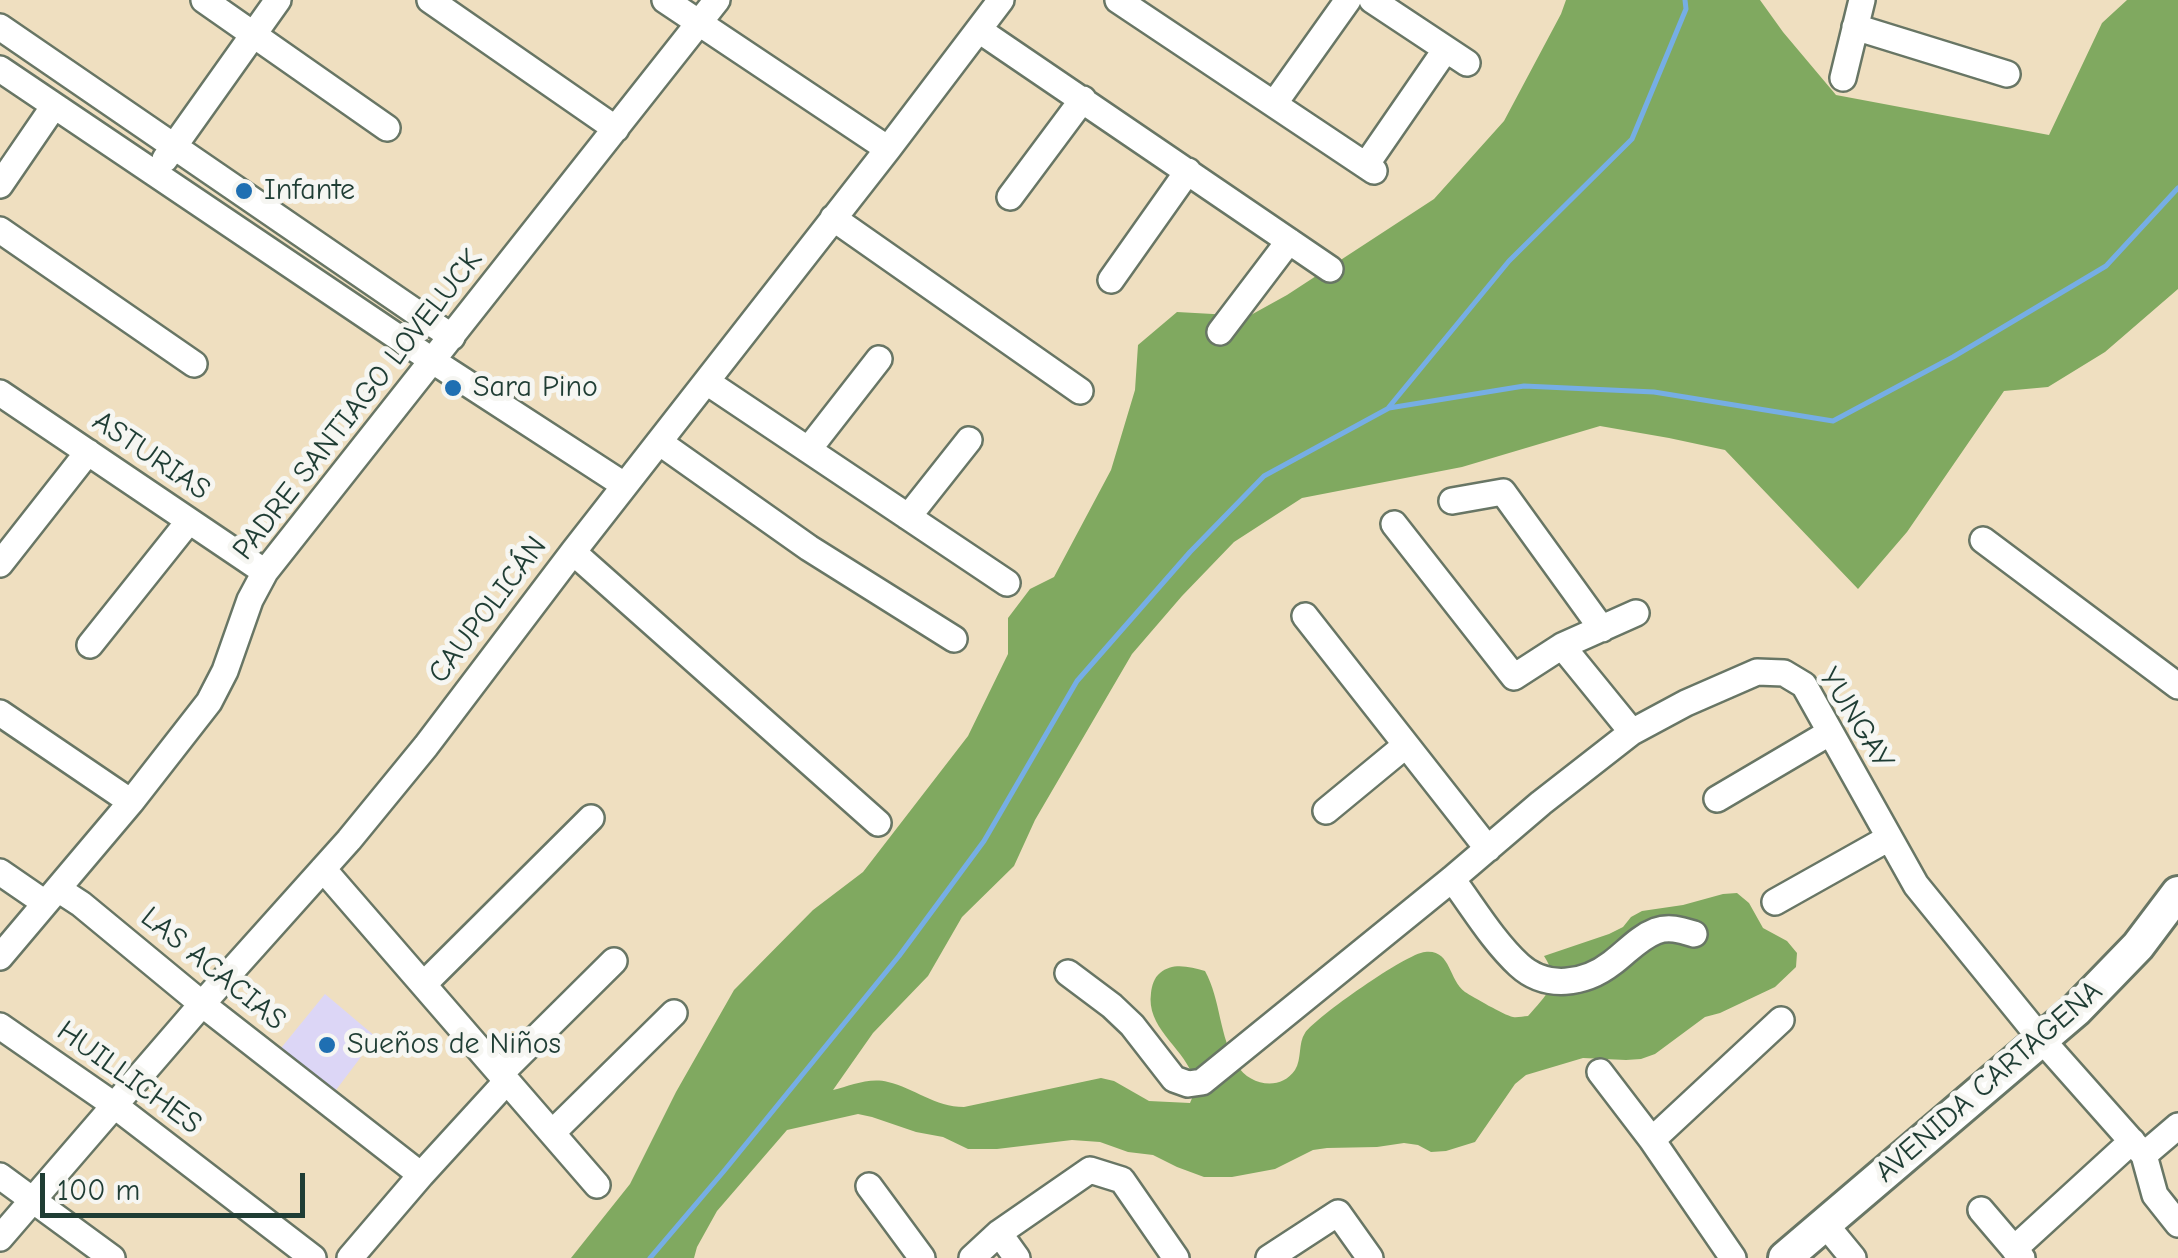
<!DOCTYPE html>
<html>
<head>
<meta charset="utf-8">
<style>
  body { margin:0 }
  #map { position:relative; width:2178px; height:1258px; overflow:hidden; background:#efdfc0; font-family:"Comic Neue",sans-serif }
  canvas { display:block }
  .scale { position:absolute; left:40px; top:1173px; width:265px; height:45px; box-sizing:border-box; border:5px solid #1f3d34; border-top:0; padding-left:12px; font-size:30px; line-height:35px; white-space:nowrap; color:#1f3d34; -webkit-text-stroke:8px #f6f6f2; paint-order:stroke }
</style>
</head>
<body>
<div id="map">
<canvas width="2178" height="1258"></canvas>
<div class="scale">100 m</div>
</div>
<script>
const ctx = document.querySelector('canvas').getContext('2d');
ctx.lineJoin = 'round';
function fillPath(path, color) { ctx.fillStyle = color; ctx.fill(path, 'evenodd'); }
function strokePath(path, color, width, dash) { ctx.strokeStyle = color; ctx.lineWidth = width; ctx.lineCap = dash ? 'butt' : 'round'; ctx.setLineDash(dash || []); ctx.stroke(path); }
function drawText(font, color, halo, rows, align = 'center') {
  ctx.font = font + ' "Comic Neue",sans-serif'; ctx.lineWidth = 10; ctx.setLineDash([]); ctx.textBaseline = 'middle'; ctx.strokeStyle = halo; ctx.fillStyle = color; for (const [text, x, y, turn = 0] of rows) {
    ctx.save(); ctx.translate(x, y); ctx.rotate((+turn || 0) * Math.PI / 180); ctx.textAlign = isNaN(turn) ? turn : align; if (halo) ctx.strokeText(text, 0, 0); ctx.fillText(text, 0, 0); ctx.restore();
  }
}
const built = new Path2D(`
  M325,994L376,1037L330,1098L277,1053Z`);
const forest = new Path2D(`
  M1566,0H1760L1783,32L1836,95L2049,135L2102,23L2127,0H2178V289L2105,352L2048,387L2004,391L1907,532L1858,589L1725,450L1669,438L1600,426L1462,467L1302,498L1234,542L1182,596L1132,654L1035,820L1014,866L962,917L928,976L873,1033L833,1090C850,1086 869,1077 888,1082C914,1088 935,1107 964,1107L1101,1078L1114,1081L1149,1101L1190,1103C1195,1092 1197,1086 1192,1074C1181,1046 1146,1027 1151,993C1152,985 1154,978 1160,973C1173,962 1190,967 1205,971C1221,1000 1219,1037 1237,1065C1249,1085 1280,1092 1295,1070C1302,1059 1298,1043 1305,1033C1316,1017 1407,953 1425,952C1451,949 1448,979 1465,992C1473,997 1504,1015 1513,1017C1517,1018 1523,1016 1528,1016C1546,995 1562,983 1544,956L1609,934L1623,927L1631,917L1642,911L1683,905L1723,894L1737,893L1749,903L1763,928L1787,941L1797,953L1796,967L1775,987L1720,1013L1705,1017L1655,1054L1641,1059L1626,1060L1583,1058L1526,1075L1515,1084L1475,1142L1446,1151L1431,1152L1418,1145L1404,1143L1377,1147L1327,1148L1313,1150L1275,1169L1232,1177H1204L1177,1167L1153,1155L1128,1152L1100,1142L1072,1140L997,1149H968L943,1137L916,1132L872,1117L858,1114L787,1130L717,1211L697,1247L694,1258H571L630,1184L676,1092L734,990L813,910L863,872L968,736L1008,654V618L1030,589L1054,577L1111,470L1135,390L1138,345L1177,312L1249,316L1287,295L1434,199L1504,121L1561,14Z`);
const stream = new Path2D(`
  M1389,407L1509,261L1632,139L1686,9L1685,0
  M650,1258L724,1171L899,956L984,841L1077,681L1190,552L1264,476L1389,408L1524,386L1654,392L1833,421L1953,357L2106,266L2178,188`);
const minor = new Path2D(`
  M204,0L387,128
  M430,0L616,129
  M665,0L888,149
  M1118,0L1374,171
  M1372,0L1467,63
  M0,27L452,337
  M1855,27L2007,74
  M979,30L1330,269
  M0,69L433,361L624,485
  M1843,78L1862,0
  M1274,104L1348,0
  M165,159L278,0
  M1366,165L1446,49
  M0,185L54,106
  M1010,197L1083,99
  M833,218L1080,391
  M0,230L194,364
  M1111,280L1188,171
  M1220,332L1289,241
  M707,382L1007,583
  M0,393L265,572
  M659,442L809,548L954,639
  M808,450L879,359
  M1452,501L1503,492L1602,629
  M908,517L969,440
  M1394,524L1514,677L1562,646L1632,732
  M1983,540L2178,686
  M573,552L878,823
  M0,564L88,452
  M1305,616L1488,849
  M90,645L189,521
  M1562,646L1636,613
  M0,713L131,802
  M1717,799L1829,733
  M1326,811L1406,745
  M323,869L597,1185
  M0,872L45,903
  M1452,879C1473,907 1493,941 1519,965C1546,990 1585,984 1612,963C1627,952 1638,938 1656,931C1669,926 1681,930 1694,934
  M58,889L81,904L202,1004L421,1175
  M1775,902L1889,838
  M0,957L131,802L209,702L225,671L250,600L265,572L717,0
  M1068,973L1112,1006L1132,1025L1174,1079L1188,1084L1202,1082L1452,879L1541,803L1632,732L1686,703L1757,672L1784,673L1804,685L1916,885L2042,1040L2144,1155L2155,1195L2178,1224
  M424,984L591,818
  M0,1026L114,1105L313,1258
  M1600,1072L1652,1140L1733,1258
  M501,1073L614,961
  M552,1133L674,1013
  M1652,1140L1781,1020
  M2144,1155L2178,1126
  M0,1176L112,1258
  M869,1186L922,1258
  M1981,1210L2022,1258
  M1825,1224L1853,1258
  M999,1233L1017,1258
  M0,1238L202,1004L349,840L426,746L573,552L888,149L1001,0
  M2014,1249L2132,1141
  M350,1258L421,1175L507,1081
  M972,1258L999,1233L1090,1170L1122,1180L1176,1258
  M1269,1258L1338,1213L1370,1258`);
const major = new Path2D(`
  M1785,1258L2076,1010L2138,946L2178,893`);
const markers = [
  [244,191,10,"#1f6fb2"],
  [453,388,10,"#1f6fb2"],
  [327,1045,10,"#1f6fb2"]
];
const poiNames = [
  ["Infante",264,191],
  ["Sara Pino",473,388],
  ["Sueños de Niños",347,1045]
];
const streetNames = [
  ["PADRE SANTIAGO LOVELUCK",358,405,-52],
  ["ASTURIAS",151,456,34],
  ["CAUPOLICÁN",488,610,-53],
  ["YUNGAY",1856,719,58],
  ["LAS ACACIAS",213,969,39],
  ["HUILLICHES",129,1078,36],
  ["AVENIDA CARTAGENA",1989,1082,-41]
];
fillPath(built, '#dcd6f6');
fillPath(forest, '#80a960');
strokePath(stream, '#76aee5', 5);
strokePath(minor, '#687665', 30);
strokePath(major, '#687665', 38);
strokePath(minor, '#fff', 25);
strokePath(major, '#fff', 32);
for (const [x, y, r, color] of markers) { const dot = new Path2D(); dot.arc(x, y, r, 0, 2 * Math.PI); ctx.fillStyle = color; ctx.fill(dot); strokePath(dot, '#f6f6f2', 4); }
drawText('30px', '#1f3d34', '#f6f6f2', poiNames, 'left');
drawText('30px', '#1f3d34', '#f6f6f2', streetNames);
</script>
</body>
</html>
